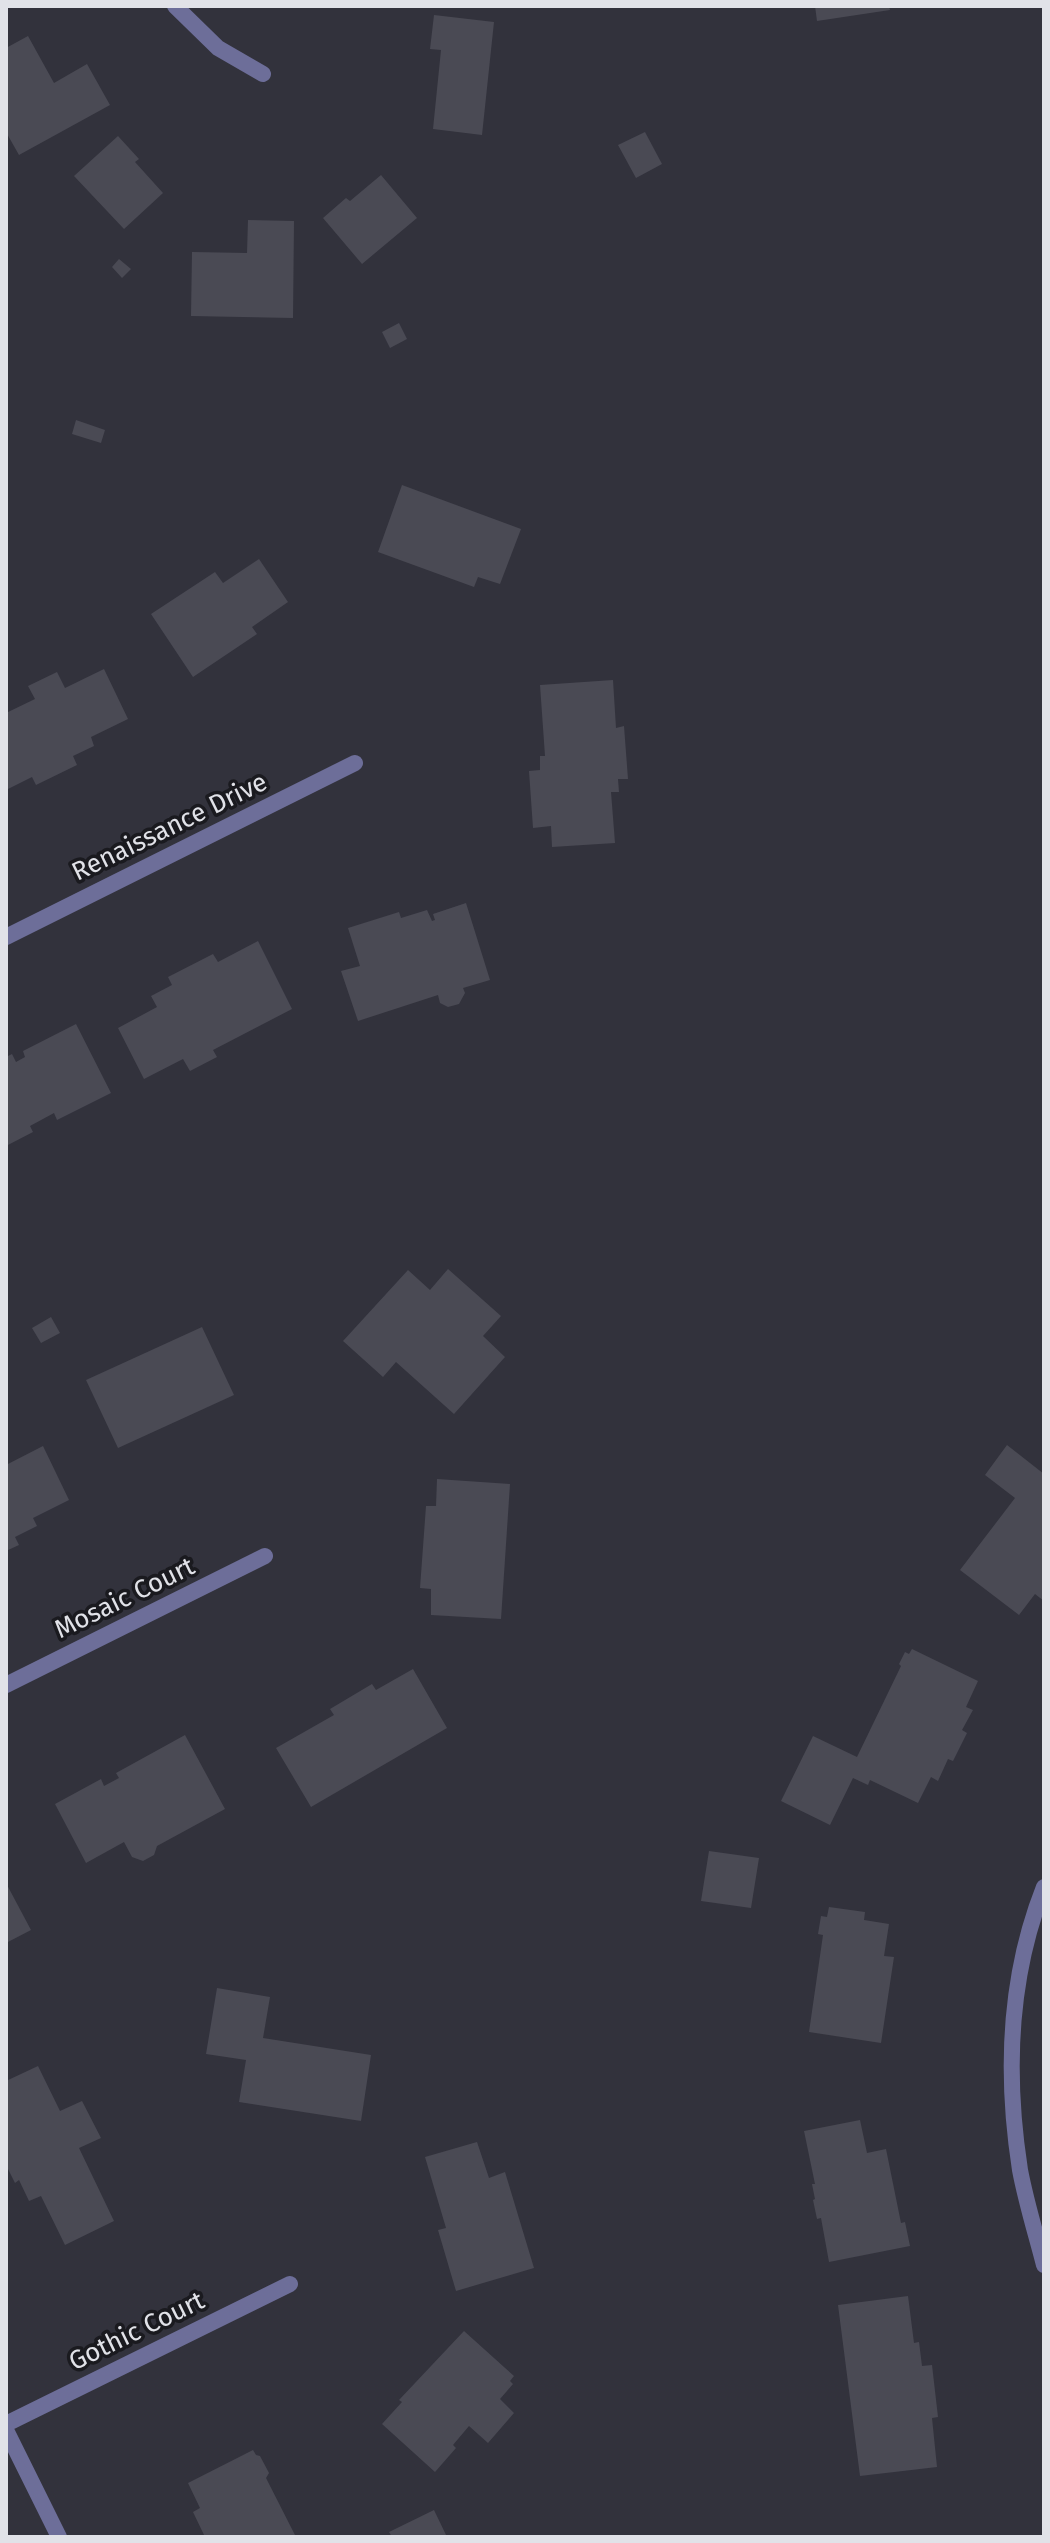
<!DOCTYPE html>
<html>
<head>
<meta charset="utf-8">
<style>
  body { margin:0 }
  #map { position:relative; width:1050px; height:2543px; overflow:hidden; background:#32323c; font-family:"Fira Sans",sans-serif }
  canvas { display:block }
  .frame { position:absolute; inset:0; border:8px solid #e1e2e8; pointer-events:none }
</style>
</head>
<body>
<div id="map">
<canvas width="1050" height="2543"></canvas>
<div class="frame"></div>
</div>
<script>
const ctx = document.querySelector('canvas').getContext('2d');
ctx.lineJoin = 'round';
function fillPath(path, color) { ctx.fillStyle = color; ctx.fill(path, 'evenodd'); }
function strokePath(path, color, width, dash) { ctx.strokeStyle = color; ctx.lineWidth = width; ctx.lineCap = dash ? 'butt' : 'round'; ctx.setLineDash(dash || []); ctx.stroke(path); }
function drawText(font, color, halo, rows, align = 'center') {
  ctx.font = font + ' "Fira Sans",sans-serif'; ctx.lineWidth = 7; ctx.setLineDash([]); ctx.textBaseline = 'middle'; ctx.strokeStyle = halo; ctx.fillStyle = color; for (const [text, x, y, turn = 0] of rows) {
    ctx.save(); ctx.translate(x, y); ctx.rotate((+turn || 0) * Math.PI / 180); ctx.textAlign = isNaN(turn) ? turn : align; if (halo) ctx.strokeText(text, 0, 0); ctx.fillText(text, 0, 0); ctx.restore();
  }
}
const building = new Path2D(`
  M815,6H889L890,10L817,21Z
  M434,15L494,22L482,135L433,129L441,50L430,49Z
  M28,36L54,83L87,64L110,105L19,155L6,132V48Z
  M645,132L662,164L636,178L618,145Z
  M118,136L139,159L135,162L163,193L124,229L74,176Z
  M381,175L417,218L362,264L323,218L346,198L350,201Z
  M248,220L294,221L293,318L191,316L192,252L247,253Z
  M119,259L131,269L122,278L112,267Z
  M399,323L407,339L390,348L382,332Z
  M76,420L105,430L101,443L72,434Z
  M402,485L521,529L500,584L478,577L474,587L378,552Z
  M259,559L288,602L252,627L257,634L193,677L151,614L215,572L223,583Z
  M104,669L128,719L91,737L94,746L73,756L77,765L36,785L32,777L6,790V713L35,699L28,686L57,672L65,688Z
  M613,680L616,728L624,726L628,779H618L619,792H611L615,843L552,847L551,826L533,828L529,771L540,770V756H545L540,685Z
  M466,903L490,980L463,988L465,993L459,1004L448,1007L440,1003L438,995L358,1021L341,971L360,966L348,928L399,912L401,918L427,910L432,921L435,920L433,914Z
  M258,941L292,1009L213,1050L217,1057L190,1071L183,1059L144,1079L118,1028L157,1007L151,996L172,985L168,977L213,954L218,962Z
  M76,1024L111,1093L57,1120L54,1113L30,1126L33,1132L6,1146V1057L12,1054L16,1062L25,1057L23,1051Z
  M448,1269L501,1316L483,1336L505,1357L454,1414L396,1362L383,1377L343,1341L408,1270L430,1290Z
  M51,1317L60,1333L41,1343L32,1328Z
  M202,1327L234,1395L118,1448L86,1380Z
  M1007,1445L1044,1474V1601L1035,1594L1019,1615L960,1570L1015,1498L985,1475Z
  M43,1446L69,1500L33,1518L37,1526L15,1537L19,1545L6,1551V1465Z
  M437,1479L510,1484L501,1619L431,1615V1589L420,1588L426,1506H436Z
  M912,1649L978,1681L966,1707L973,1710L962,1730L967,1733L953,1761L948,1759L938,1781L931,1777L918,1803L870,1780L868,1785L853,1778L830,1825L781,1801L813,1736L857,1757L901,1666L899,1664L905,1652L909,1654Z
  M413,1669L447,1728L311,1807L276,1748L334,1715L330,1709L372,1684L376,1690Z
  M185,1735L225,1809L157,1846L154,1855L143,1861L132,1857L124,1842L86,1863L55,1804L101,1779L104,1786L119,1778L116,1773Z
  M709,1851L759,1858L751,1908L701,1901Z
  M6,1883L31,1930L6,1943Z
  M829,1907L865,1912L864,1920L889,1924L884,1956L894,1957L881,2043L809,2032L823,1935L818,1934L821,1916L827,1917Z
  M217,1988L270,1997L263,2038L371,2055L361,2121L239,2102L246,2060L206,2054Z
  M38,2066L60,2111L82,2101L101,2138L79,2148L114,2221L65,2245L41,2196L29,2201L19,2180L15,2183L6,2165V2081Z
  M860,2120L867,2153L886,2149L901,2223L905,2222L910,2246L829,2262L821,2218L817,2219L813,2200L815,2199L812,2184H815L804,2131Z
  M477,2142L489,2178L505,2172L534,2268L456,2291L438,2230L446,2228L425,2157Z
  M908,2296L914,2343L919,2342L922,2366L932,2365L938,2417L932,2418L937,2467L860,2476L838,2305Z
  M464,2331L514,2376L510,2381L513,2384L500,2399L514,2413L488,2443L469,2426L453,2445L456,2448L435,2472L382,2424L402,2402L399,2400Z
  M253,2450L256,2455L260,2456L269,2473L266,2478L296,2537H205L193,2512L200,2508L188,2483Z
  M434,2510L447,2537H392L389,2532Z`);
const minor = new Path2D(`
  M175,6L218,48L263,74
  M6,937L355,763
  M6,1685L265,1556
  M1044,1887C1008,1978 1005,2073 1020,2170C1026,2202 1036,2234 1044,2265
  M6,2424L290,2284
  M6,2430L59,2537`);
const streetNames = [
  ["Renaissance Drive",170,828,-26],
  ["Mosaic Court",125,1599,-26],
  ["Gothic Court",137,2332,-26]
];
fillPath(building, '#4a4a54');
strokePath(minor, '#6d6e99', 16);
drawText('26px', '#e1e2e8', '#1a1a1f', streetNames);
</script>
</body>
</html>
